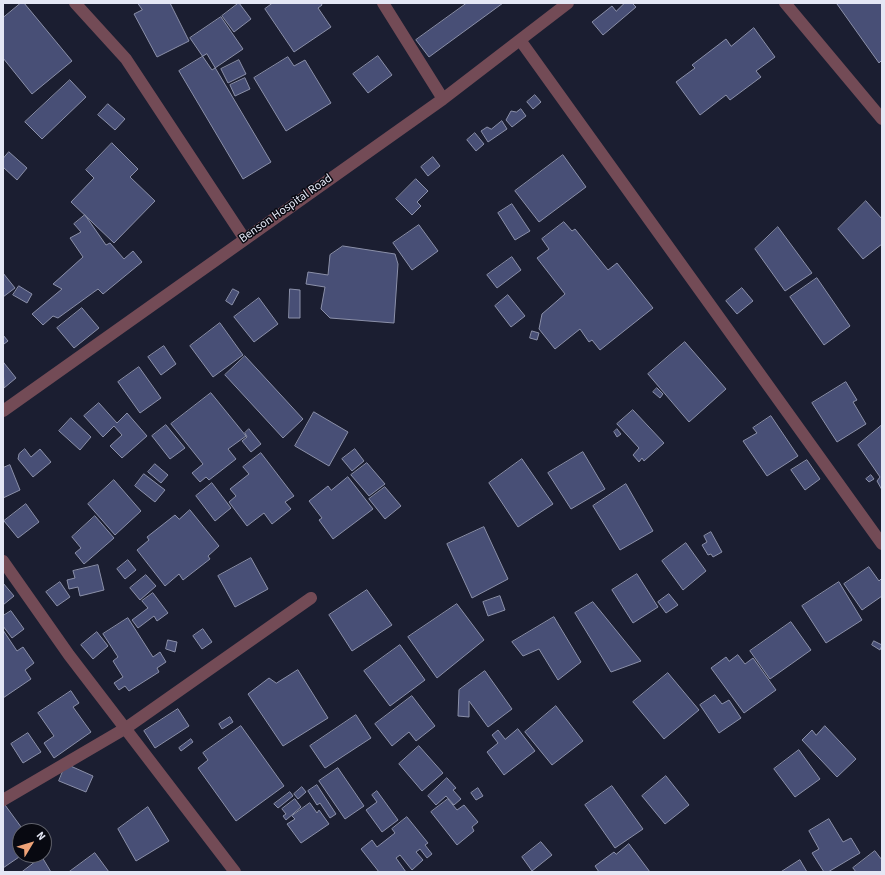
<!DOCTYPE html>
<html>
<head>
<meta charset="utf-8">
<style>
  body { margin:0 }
  #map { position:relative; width:885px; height:875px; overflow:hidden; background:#1b1e31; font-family:"Source Sans 3",sans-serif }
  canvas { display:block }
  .frame { position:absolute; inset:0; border:4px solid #e4e7f5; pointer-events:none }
  .north { position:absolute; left:12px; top:823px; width:40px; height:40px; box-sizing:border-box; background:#080911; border:1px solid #60626c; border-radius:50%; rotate:52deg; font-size:11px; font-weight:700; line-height:16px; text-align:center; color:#e4e7f5 }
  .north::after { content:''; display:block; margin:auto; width:14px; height:18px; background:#efa378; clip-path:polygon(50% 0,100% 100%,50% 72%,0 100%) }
</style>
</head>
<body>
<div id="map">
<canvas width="885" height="875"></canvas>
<div class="frame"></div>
<div class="north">N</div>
</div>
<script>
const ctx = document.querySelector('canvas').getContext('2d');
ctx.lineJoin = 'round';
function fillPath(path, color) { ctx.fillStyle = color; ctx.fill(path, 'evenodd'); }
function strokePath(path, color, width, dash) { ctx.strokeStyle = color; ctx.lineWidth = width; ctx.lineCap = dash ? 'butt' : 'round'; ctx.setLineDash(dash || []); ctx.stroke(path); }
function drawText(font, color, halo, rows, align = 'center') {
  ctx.font = font + ' "Source Sans 3",sans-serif'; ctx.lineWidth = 3; ctx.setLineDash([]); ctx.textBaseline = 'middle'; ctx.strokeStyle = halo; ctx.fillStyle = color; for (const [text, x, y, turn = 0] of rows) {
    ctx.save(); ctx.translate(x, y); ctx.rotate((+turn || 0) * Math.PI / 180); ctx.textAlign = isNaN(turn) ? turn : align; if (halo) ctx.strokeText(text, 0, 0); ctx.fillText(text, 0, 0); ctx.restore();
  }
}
const building = new Path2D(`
  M21,3H24L72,61L32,94L3,58V18Z
  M138,3H170L189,41L157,57L134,14L142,10Z
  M239,3L251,19L234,32L222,16Z
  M273,3H321L322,5L318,8L331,27L294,52L265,9Z
  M467,3H503L429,57L416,40Z
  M625,3H632L636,7L603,35L592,22L612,6L616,11Z
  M839,3H882V60L879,63L837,4Z
  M221,17L243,49L212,70L190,38Z
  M754,28L775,57L756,71L761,77L730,100L726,95L700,115L676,82L695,68L692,65L726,39L731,46Z
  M207,54L271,162L243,179L179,71Z
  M378,56L392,75L368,93L353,74Z
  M288,57L294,66L305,60L331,103L286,131L254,78Z
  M239,60L246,74L228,83L221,69Z
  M245,78L250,89L235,96L230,85Z
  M70,80L86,97L42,139L25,122Z
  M535,95L541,102L533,109L527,102Z
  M108,104L125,119L115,130L98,115Z
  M521,109L526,116L512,127L506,120L511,111L516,112Z
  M502,121L507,129L488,142L481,131L487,127L491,129Z
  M475,133L484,144L476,151L467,140Z
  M112,143L138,169L130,177L155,201L114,243L71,202L94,178L86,170Z
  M9,152L27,168L17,180L3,167V159Z
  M563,155L586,187L539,222L515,191Z
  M433,157L440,166L428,176L421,167Z
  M416,179L428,191L417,202L421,206L412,215L396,199Z
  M866,201L882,219V244L863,259L838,229Z
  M512,204L530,231L515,240L498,213Z
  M85,215L106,245L110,243L124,259L133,251L142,262L103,294L98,289L58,318L53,316L43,325L32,314L62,289L53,284L83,257L70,238L81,232L74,224Z
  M564,222L572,231L575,229L608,270L617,263L653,308L600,350L592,340L589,342L580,329L555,349L539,329L542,314L565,294L537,258L549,249L542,239Z
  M419,225L438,251L412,270L393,243Z
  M778,227L812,273L785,291L755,249Z
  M343,246L395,254L398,264L394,323L330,318L321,309L325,287L306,284L308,272L328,275L330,255Z
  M512,257L521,270L497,288L487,275Z
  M3,273L15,288L3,297Z
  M817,278L850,326L824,345L790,297Z
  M19,286L32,294L27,303L13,295Z
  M742,288L753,301L737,314L726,301Z
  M233,289L239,292L232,305L226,301Z
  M290,289L300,290V318H289Z
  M508,295L525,316L511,327L495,306Z
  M259,298L278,324L254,342L234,317Z
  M82,308L99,328L74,348L57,328Z
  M220,323L243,355L213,377L190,346Z
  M532,331L539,333L537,340L530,338Z
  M3,335L8,341L4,344L3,343Z
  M685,342L726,389L689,422L648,374Z
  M164,346L176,364L161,375L148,357Z
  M245,356L303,419L283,438L225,375Z
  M4,363L16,378L4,388L3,364Z
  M139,367L161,398L140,413L118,382Z
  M846,382L857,400L853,402L866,424L837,442L812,403Z
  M657,388L663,394L660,398L653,392Z
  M211,393L246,436L228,449L236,459L209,480L206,477L200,482L192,473L203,464L171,424Z
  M99,403L117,423L127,413L147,436L122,458L110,446L122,435L114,426L103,437L84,416Z
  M633,410L664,443L644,461L642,458L639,462L633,455L639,448L617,424Z
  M314,412L348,432L329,466L295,446Z
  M771,416L798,456L767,476L743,441L757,433L753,428Z
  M71,418L91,437L80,450L59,431Z
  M166,425L185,448L170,459L152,436Z
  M882,425V490L877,481L880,477L858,445Z
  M249,429L261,444L251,452L242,441L247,437L245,433Z
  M617,429L621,434L617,437L614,432Z
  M25,449L31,457L40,449L51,462L33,477L18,459L19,454Z
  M355,449L364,461L352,471L342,459Z
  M583,452L605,489L571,509L548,473Z
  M261,453L294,496L285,502L291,509L272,524L264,513L247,526L229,502L236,496L230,489L249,474L243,467Z
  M522,459L553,504L518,527L489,483Z
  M807,460L820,479L805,490L791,470Z
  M367,463L385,484L369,496L351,475Z
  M155,464L168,475L161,483L148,472Z
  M10,465L20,490L3,498V468Z
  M144,474L165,490L155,502L135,486Z
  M871,475L874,479L869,482L866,479Z
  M348,477L373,509L333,539L319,520L322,518L309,501L328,486L331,490Z
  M114,480L141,511L115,535L88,504Z
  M212,483L231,508L215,521L196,496Z
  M626,484L653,531L620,550L593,506Z
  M385,487L401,506L385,519L369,499Z
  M26,504L39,522L18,538L4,521Z
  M190,510L219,546L208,556L210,559L183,580L179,574L165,586L137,550L149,540L147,537L175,515L179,519Z
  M95,516L114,538L84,564L75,553L81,548L72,537Z
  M484,527L508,579L472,598L447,544Z
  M711,532L722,552L713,557L711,554L708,555L702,545L707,542L704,536Z
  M686,543L706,571L683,590L662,561Z
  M251,558L268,589L235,607L218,576Z
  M128,560L136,570L125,579L117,569Z
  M98,565L104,590L80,596L78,587L69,589L67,580L75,578L73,571Z
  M869,567L879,581L882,578V596L862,610L844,584Z
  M637,574L658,607L633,623L612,590Z
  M146,575L156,586L140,600L130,588Z
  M60,582L70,597L57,606L46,592Z
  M839,582L862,620L826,643L802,606Z
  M3,583L14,596L3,605Z
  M367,590L392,625L352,651L329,615Z
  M153,593L168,613L157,621L154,616L138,628L132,620L148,608L142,601Z
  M669,594L678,605L666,613L658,602Z
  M500,596L505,610L488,616L483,602Z
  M593,602L641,661L611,672L575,613Z
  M457,604L484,640L437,678L408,637Z
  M11,611L24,629L12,638L3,626V616Z
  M554,617L581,662L558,680L539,649L523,656L512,642Z
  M128,618L153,657L160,652L166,662L157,668L159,672L129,691L125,686L119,690L114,683L123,677L113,661L118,657L103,634Z
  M791,622L811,650L770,679L750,651Z
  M203,629L212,642L202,649L193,636Z
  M3,630L17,651L23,647L34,663L25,670L31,679L3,698Z
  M97,632L108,646L93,659L81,645Z
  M168,640L177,642L175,652L166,649Z
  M874,641L882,645L880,650L872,645Z
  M400,645L425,680L390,706L364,671Z
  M738,655L745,664L753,658L776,690L744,713L711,668L726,657L729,661Z
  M298,670L328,718L283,746L248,694L269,678L276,683Z
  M485,671L512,709L488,727L469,701V717L458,716L459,690Z
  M668,673L699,710L664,739L633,702Z
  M71,691L79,703L73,707L91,732L54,758L44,743L54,736L38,713Z
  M715,695L722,704L729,700L741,718L719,733L700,705Z
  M412,696L435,726L416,741L409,732L392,746L375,724Z
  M556,706L583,741L552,765L525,732Z
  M178,709L189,726L155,748L144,731Z
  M356,715L371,738L325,768L310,746Z
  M230,717L233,722L222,729L219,724Z
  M241,726L284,786L236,821L198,768L208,760L203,753Z
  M825,726L856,759L837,777L802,740L812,730L816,735Z
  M518,729L535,751L504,775L487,752L498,743L492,735L498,730L505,739Z
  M28,733L41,752L23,763L11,744Z
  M191,739L193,742L181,751L179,748Z
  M419,746L443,773L422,791L399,764Z
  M799,750L820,779L795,797L774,769Z
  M66,764L93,776L86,792L59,781Z
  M338,768L364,806L345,819L319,781Z
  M666,776L689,805L665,824L642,796Z
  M447,778L456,788L453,790L461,799L454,805L446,796L436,805L428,796Z
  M317,785L336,814L330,818L320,803L317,805L308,791Z
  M612,786L643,829L615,848L585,805Z
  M302,787L306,792L298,799L294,794Z
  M478,788L483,796L476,800L471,793Z
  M377,791L398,820L382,832L366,810L377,802L372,795Z
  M290,792L293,796L278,808L274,804Z
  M295,799L301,807L286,820L283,816L286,814L282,809Z
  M448,799L457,810L464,805L478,822L472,827L474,831L457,845L431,812Z
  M310,803L317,813L319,810L329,824L301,843L287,824L295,819L292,816Z
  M5,805L24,831H20V855H22L3,868V806Z
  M148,807L169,841L136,861L118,829Z
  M407,817L428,843L425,845L432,854L427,858L420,849L416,852L423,860L412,870L400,855L396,858L406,872H379L361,849L372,840L377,847L395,833L392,829Z
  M829,819L843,842L851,838L860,853L828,872H824L812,853L819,849L809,831Z
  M541,842L552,855L532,871L522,857Z
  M629,844L650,872H599L595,866L614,852L616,854Z
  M875,851L882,860V872H856L853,868Z
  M95,853L109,872H69Z
  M42,857L51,872H22Z
  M800,860L807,872H781Z`);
const minor = new Path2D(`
  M75,3L126,59L244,238
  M383,3L443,99
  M785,3L882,119
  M520,40L882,544
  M3,411L443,99L568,3
  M3,561L69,655L235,872
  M3,800L126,728L311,598`);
const streetNames = [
  ["Benson Hospital Road",286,209,-35]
];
fillPath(building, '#484f76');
strokePath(building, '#8b90a9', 1);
strokePath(minor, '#734b56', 12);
drawText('12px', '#e4e7f5', '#080911', streetNames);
</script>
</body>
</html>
